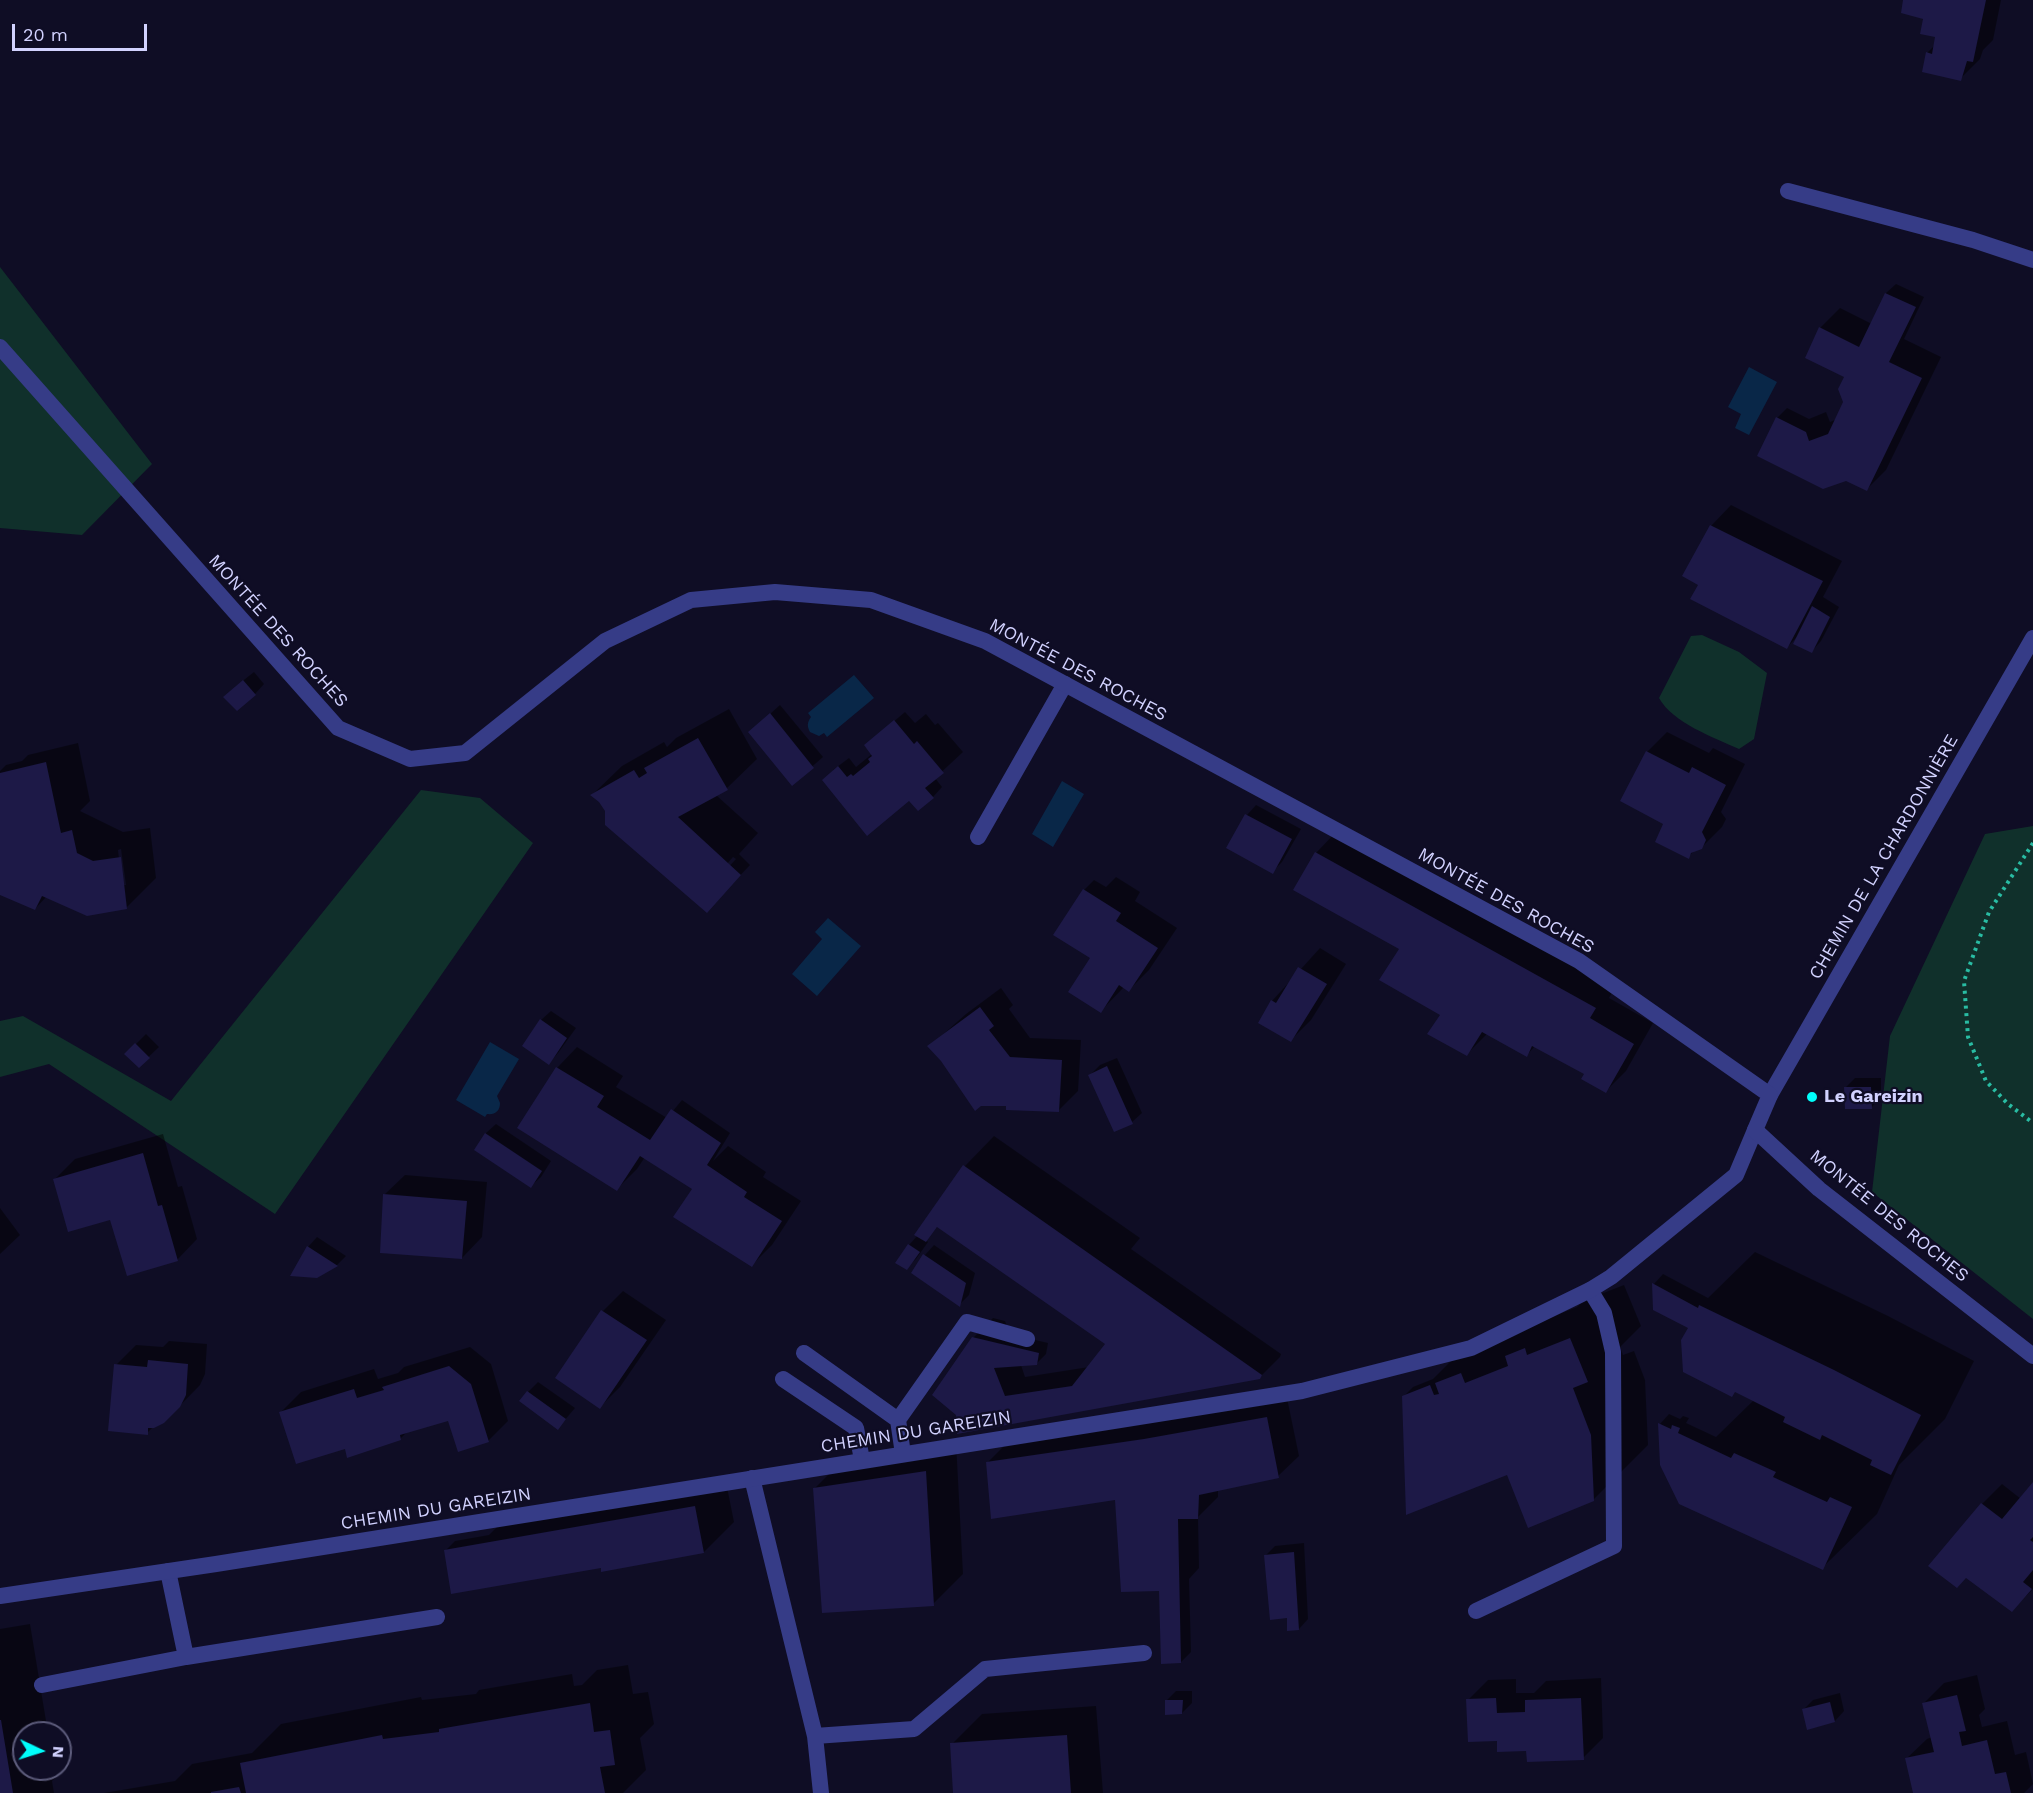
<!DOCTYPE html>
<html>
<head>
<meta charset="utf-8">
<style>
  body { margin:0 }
  #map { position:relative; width:2033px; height:1793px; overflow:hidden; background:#0f0d25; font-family:"Work Sans",sans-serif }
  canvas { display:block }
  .north { position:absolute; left:12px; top:1721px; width:60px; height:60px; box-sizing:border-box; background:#0f0d25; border:2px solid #5d5c7c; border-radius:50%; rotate:94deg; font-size:16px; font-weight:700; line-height:24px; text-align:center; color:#d2d2ff }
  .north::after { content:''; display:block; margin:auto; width:21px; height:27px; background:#00fdfb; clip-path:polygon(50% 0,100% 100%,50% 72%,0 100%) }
  .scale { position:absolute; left:12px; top:24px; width:135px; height:27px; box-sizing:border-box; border:3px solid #d2d2ff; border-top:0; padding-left:8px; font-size:18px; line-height:21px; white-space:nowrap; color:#d2d2ff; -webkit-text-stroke:4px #0f0d25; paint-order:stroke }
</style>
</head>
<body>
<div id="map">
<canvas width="2033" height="1793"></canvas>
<div class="north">N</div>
<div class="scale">20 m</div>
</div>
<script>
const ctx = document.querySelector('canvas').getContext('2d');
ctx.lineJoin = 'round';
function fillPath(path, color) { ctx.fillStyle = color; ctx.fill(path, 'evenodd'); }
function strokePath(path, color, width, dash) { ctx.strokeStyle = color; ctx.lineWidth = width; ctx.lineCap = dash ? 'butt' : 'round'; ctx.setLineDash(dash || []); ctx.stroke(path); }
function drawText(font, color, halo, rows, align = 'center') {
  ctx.font = font + ' "Work Sans",sans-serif'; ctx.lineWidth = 4.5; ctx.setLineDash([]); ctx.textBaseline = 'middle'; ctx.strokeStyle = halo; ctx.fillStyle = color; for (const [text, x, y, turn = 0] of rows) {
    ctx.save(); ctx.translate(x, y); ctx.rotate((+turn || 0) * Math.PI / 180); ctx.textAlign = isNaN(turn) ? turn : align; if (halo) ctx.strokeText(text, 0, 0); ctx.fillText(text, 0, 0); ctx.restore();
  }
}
const green = new Path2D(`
  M0,267L152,464L82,535L0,528Z
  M1702,635L1739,652L1767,673L1754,739L1739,749C1713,737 1673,723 1659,698L1691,636Z
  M421,790L480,798L533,843L275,1214L49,1064L0,1077V1021L23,1016L171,1101Z
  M2033,826V1319L1872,1192L1890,1036L1985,834Z`);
const water = new Path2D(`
  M1749,367L1777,382L1749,435L1735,428L1741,414L1728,407Z
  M854,675L874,698L827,737L824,733L819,736L810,732C807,726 807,723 811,717L808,713Z
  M1062,781L1084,794L1053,847L1032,834Z
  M828,918L861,946L817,996L792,974L822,939L815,932Z
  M490,1042L519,1059L497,1096L500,1103C500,1111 495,1115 487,1114L485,1117L456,1100Z`);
const shadow = new Path2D(`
  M1905,0H2001L1993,40L1983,50L1980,59L1960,79L1927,53L1935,45L1937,35Z
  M1896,284L1924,297L1904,339L1941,357L1886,470L1866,490L1846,479L1823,487L1758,456L1777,418L1787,408L1809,419L1826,412L1830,422L1837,419L1844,402L1839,389L1846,376L1807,357L1820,328L1840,308L1872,324L1886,293Z
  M1731,505L1842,561L1823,597L1839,607L1821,641L1812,651L1797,637L1787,647L1700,584L1711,526Z
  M254,672L264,684L255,694L235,687Z
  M780,705L823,757L792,784L750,732Z
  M729,709L757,759L727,788L716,795L758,833L739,854L750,865L716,901L606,811L601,801L592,795L622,766L664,742L667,747L676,738ZM733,857L736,859L724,872H720Z
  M905,712L915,723L926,714L935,725L938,723L963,752L935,778L942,787L933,797L910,799L867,833L833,770L849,758L856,767L872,754L866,745Z
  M1667,732L1709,753L1713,748L1745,764L1721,812L1726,819L1722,827L1701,848L1696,849L1688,857L1647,752Z
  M78,743L90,801L80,811L123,832L150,828L156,878L126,908L47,896L35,909L0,893V771L6,765L22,761L28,755ZM121,849L126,885H122L118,850Z
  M1256,805L1301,829L1282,862L1272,872L1229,847L1247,815Z
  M1336,832L1615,987L1609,998L1653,1023L1626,1071L1606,1091L1586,1073L1535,1046L1527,1055L1487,1034L1467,1054L1401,949L1316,853Z
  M1116,877L1140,892L1135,901L1177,928L1149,970L1129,990L1124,987L1101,1011L1092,958L1068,914L1084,890L1094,880L1106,887Z
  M1320,948L1346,964L1311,1020L1291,1040L1272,1001Z
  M1001,988L1013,1005L1009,1009L1030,1038L1081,1040L1078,1091L1058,1111L1007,1105L942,1061L930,1046L966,1014Z
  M551,1011L576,1028L558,1053L549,1063L541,1020Z
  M146,1034L159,1047L139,1066L126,1054Z
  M577,1047L623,1076L616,1087L667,1118L682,1100L730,1133L713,1161L728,1146L766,1172L763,1177L801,1201L772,1245L752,1265L694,1188L645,1157L637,1169L617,1189L520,1128L557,1068Z
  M1117,1058L1142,1113L1132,1122L1090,1075L1100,1065Z
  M1855,1078H1881V1097L1872,1107L1845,1088Z
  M496,1124L551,1161L541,1177L531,1186L476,1149L486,1133Z
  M163,1134L178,1187L182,1186L197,1239L177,1260L111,1218L55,1179L75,1159Z
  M994,1136L1140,1238L1131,1249L1281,1354L1280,1357L1259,1378L959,1432L973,1338L993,1318L1005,1321L1010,1334L1048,1343L1046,1354L1036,1364L1021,1365L1025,1377L1089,1367L1108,1344L938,1226L926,1240L928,1242L916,1259L906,1268L909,1245L918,1235L916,1234L965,1166Z
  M405,1175L487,1182L482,1237L462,1258L384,1195Z
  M0,1208L20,1235L0,1254Z
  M317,1237L346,1256L337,1265L317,1276L308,1247Z
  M934,1245L975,1273L969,1295L959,1305L913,1273L925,1255Z
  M1755,1252L1888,1316L1974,1361L1945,1419L1899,1465L1877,1514L1822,1568L1660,1424L1669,1414L1680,1419L1683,1416L1689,1418L1686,1423L1716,1437L1754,1400L1690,1327L1655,1309L1654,1284L1663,1274L1708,1298Z
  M1624,1285L1641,1326L1620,1347L1623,1355L1634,1351L1645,1380L1648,1445L1593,1500L1507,1473L1403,1397L1413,1387L1433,1379L1458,1354L1577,1307L1583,1301Z
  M623,1291L666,1320L620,1387L600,1407L557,1377L603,1311Z
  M169,1341L207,1344L205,1374L200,1385L164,1422L154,1426L147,1433L116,1365L136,1345L163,1347Z
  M470,1347L491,1364L508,1421L488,1441L449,1419L408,1431L400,1439L346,1447L281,1412L301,1392L374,1369L378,1379L398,1373L404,1367Z
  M538,1382L575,1408L558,1428L528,1392Z
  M1287,1398L1299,1456L1278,1476L1218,1489V1497L1198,1517L1199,1568L1189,1579L1191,1652L1181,1662L1160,1589L1119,1498L988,1462L1008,1442Z
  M956,1442L963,1574L933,1604L815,1488L845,1458Z
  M725,1477L734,1522L704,1552L602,1570V1566L445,1551L455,1541L489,1535L509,1515Z
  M2002,1484L2021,1499L2033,1485V1589L2012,1610L1982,1504Z
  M1304,1543L1308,1619L1299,1629L1266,1555L1275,1546Z
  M30,1624L48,1733H24V1769H54L56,1777L52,1781L54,1793H0V1629Z
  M628,1665L633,1694L648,1692L654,1724L640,1738L646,1770L623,1793H104L175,1781L192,1764L252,1753L281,1724L421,1697L422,1700L476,1694L479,1690L572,1674L574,1686L582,1685L597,1670Z
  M1977,1675L1985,1709L1979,1715L1982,1727L2007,1721L2015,1755L2026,1752L2033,1784L2024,1793H1915L1906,1759L1927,1739L1932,1737L1924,1703L1944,1683Z
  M1601,1678L1603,1738L1583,1758L1528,1749L1499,1740L1468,1700L1488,1680L1516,1679V1693H1534L1546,1681Z
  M1176,1691H1192V1703L1182,1713L1166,1701Z
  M1840,1693L1844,1711L1835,1721L1803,1710L1813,1700Z
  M1096,1706L1103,1793H955L952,1744L982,1714Z`);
const building = new Path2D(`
  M1903,0H1986L1973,62L1967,61L1961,81L1922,72L1926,52L1932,54L1935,37L1920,34L1923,19L1901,13Z
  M1885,293L1916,307L1889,362L1922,378L1867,491L1846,481L1823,489L1757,456L1776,417L1806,432L1809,441L1828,434L1843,402L1838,389L1844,377L1805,358L1819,327L1859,347Z
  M1710,525L1823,581L1787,649L1690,599L1698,585L1682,576Z
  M1812,606L1830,617L1812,653L1793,644Z
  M243,680L256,695L237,711L223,697Z
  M770,713L814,768L792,786L748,732Z
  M894,720L914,744L917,741L944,773L925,788L934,798L918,811L909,801L867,836L822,780L838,766L847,777L851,774L853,776L870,762L868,759L872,756L864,745Z
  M698,738L728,790L678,817L741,875L707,913L605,825V811L599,802L590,795L634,770L639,778L647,773L644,768Z
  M1646,751L1689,773L1692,767L1726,785L1702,832L1706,840L1702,849L1691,853L1689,859L1655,842L1663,824L1620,801Z
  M46,762L61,833L72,830L77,853L93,861L121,857L127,909L87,916L42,896L35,910L0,895V773Z
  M1245,814L1292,839L1273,874L1226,848Z
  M1315,852L1596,1008L1590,1018L1634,1044L1606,1093L1581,1079L1584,1074L1532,1046L1527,1057L1482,1032L1467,1056L1427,1034L1440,1015L1379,980L1399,949L1293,890Z
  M1083,889L1121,913L1116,921L1158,948L1129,992L1119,985L1101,1013L1068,992L1090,958L1053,935Z
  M1298,967L1327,984L1291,1042L1258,1023L1271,1000L1276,1003Z
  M980,1007L994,1026L989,1030L1010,1057L1062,1060L1059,1112L1006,1110V1106H981L975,1111L941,1061L927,1046Z
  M540,1019L567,1038L549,1065L522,1046Z
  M135,1043L150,1058L139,1068L124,1054Z
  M1107,1066L1133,1124L1114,1132L1088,1075Z
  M556,1067L604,1096L597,1107L650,1140L671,1109L721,1143L707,1165L747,1192L744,1197L782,1221L752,1267L673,1217L692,1189L640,1156L617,1191L517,1128Z
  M1844,1087H1871L1872,1109H1845Z
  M485,1133L542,1171L531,1188L474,1150Z
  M143,1153L158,1206L162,1205L178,1261L127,1276L110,1220L68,1232L53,1179Z
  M963,1165L1262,1375L1260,1379L957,1434L956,1415L932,1395L972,1337L1039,1353L1037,1365L994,1368L1005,1396L1072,1386L1105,1344L937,1227L926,1242L914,1235Z
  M383,1194L467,1201L462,1259L380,1253Z
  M908,1244L920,1252L907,1270L895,1263Z
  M307,1246L338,1266L317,1278L290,1276Z
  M923,1254L966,1283L960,1307L911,1273Z
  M1652,1283L1698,1308L1699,1305L1834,1370L1921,1415L1891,1475L1870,1465L1872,1460L1822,1435L1820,1440L1783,1422L1785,1417L1735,1392L1732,1397L1683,1372L1681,1340L1688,1328L1653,1310Z
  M601,1310L647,1340L600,1409L555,1378Z
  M1570,1338L1588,1382L1573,1388L1591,1435L1594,1501L1528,1528L1507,1475L1406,1515L1402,1396L1430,1385L1434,1395L1439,1394L1435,1383L1461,1373L1465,1383L1508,1366L1505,1356L1525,1348L1527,1355Z
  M148,1360L188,1364L186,1395L180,1407L164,1423L154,1428H148V1435L108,1431L114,1364L147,1367Z
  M449,1366L471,1384L489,1442L458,1452L448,1421L400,1435L401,1440L347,1458L345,1449L296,1464L279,1412L354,1389L357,1398L384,1390L382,1387Z
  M527,1391L566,1419L558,1430L519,1401Z
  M1267,1417L1279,1478L1199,1495L1198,1519H1178L1181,1663L1161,1664L1159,1591L1121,1592L1115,1500L991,1519L986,1462L1144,1439Z
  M1658,1423L1671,1429L1672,1425L1680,1428L1678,1433L1731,1458L1734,1453L1776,1472L1773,1477L1827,1502L1830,1497L1852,1507L1823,1570L1679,1504L1660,1465Z
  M926,1471L934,1606L822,1613L813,1488Z
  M2033,1482V1537L2030,1540L2033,1542V1570L2023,1582L2032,1589L2012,1612L1966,1578L1957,1588L1928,1566L1981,1503L2002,1519Z
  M695,1506L704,1553L601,1572V1568L451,1594L444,1550Z
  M1294,1552L1299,1630L1287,1631V1618L1270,1620L1264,1555Z
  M1957,1695L1966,1731L1959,1732L1962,1746L1987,1740L1995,1774L2006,1772L2011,1793H1913L1905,1758L1934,1752L1922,1703Z
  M1496,1698L1497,1713L1525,1712V1700L1581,1698L1584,1760L1527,1762L1526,1751L1497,1752V1741L1468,1742L1466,1699Z
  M1165,1700H1183L1182,1714L1165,1715Z
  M1830,1702L1835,1722L1807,1730L1802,1709Z
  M590,1703L594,1732L610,1730L615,1765L600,1767L605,1793H246L240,1763L382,1735L383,1739L439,1732V1729Z
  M0,1720H1L13,1793H0Z
  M1067,1735L1071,1793H953L950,1743Z
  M239,1787L241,1793H211V1792Z`);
const path = new Path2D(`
  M2033,843L1989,912L1964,981L1968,1037L1986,1081L2008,1104L2033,1123`);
const service = new Path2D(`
  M978,837L1065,684
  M804,1353L898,1420
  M783,1379L856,1428L862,1460
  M903,1454L898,1420L967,1322L1027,1339
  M752,1478L815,1736L821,1793
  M168,1571L186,1657L437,1617
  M1476,1611L1614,1546L1613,1352L1604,1313L1590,1290
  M42,1685L186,1657
  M815,1736L914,1729L985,1669L1144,1653`);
const minor = new Path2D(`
  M1788,191L1973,240L2033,260
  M1770,1095L2033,638
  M0,1596L216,1564L1302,1391L1471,1348L1590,1290L1611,1277L1736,1175L1755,1130`);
const tertiary = new Path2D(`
  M0,347L338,728L410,759L465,753L605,641L691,600L775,592L871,600L985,641L1579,961L1770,1095L1755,1130L1819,1189L2033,1356`);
const markers = [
  [1812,1097,6,"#00fdfb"]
];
const streetNames = [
  ["MONTÉE DES ROCHES",278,631,48],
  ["MONTÉE DES ROCHES",1078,670,28],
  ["CHEMIN DE LA CHARDONNIÈRE",1884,857,-60],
  ["MONTÉE DES ROCHES",1506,901,29],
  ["MONTÉE DES ROCHES",1889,1216,39],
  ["CHEMIN DU GAREIZIN",916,1432,-9],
  ["CHEMIN DU GAREIZIN",436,1509,-9]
];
const poiNames = [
  ["Le Gareizin",1824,1097]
];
fillPath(green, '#10302b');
fillPath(water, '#092748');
fillPath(shadow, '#0007');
fillPath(building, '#1d1947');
strokePath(path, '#29bca3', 4, [3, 4.5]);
strokePath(service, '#363c87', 16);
strokePath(minor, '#363c87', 16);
strokePath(tertiary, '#363c87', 16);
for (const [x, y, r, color] of markers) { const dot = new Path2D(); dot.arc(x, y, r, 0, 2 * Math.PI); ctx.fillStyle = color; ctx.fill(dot); strokePath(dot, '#0f0d25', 2); }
drawText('18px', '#d2d2ff', '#0f0d25', streetNames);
drawText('bold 18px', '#d2d2ff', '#0f0d25', poiNames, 'left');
</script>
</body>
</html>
